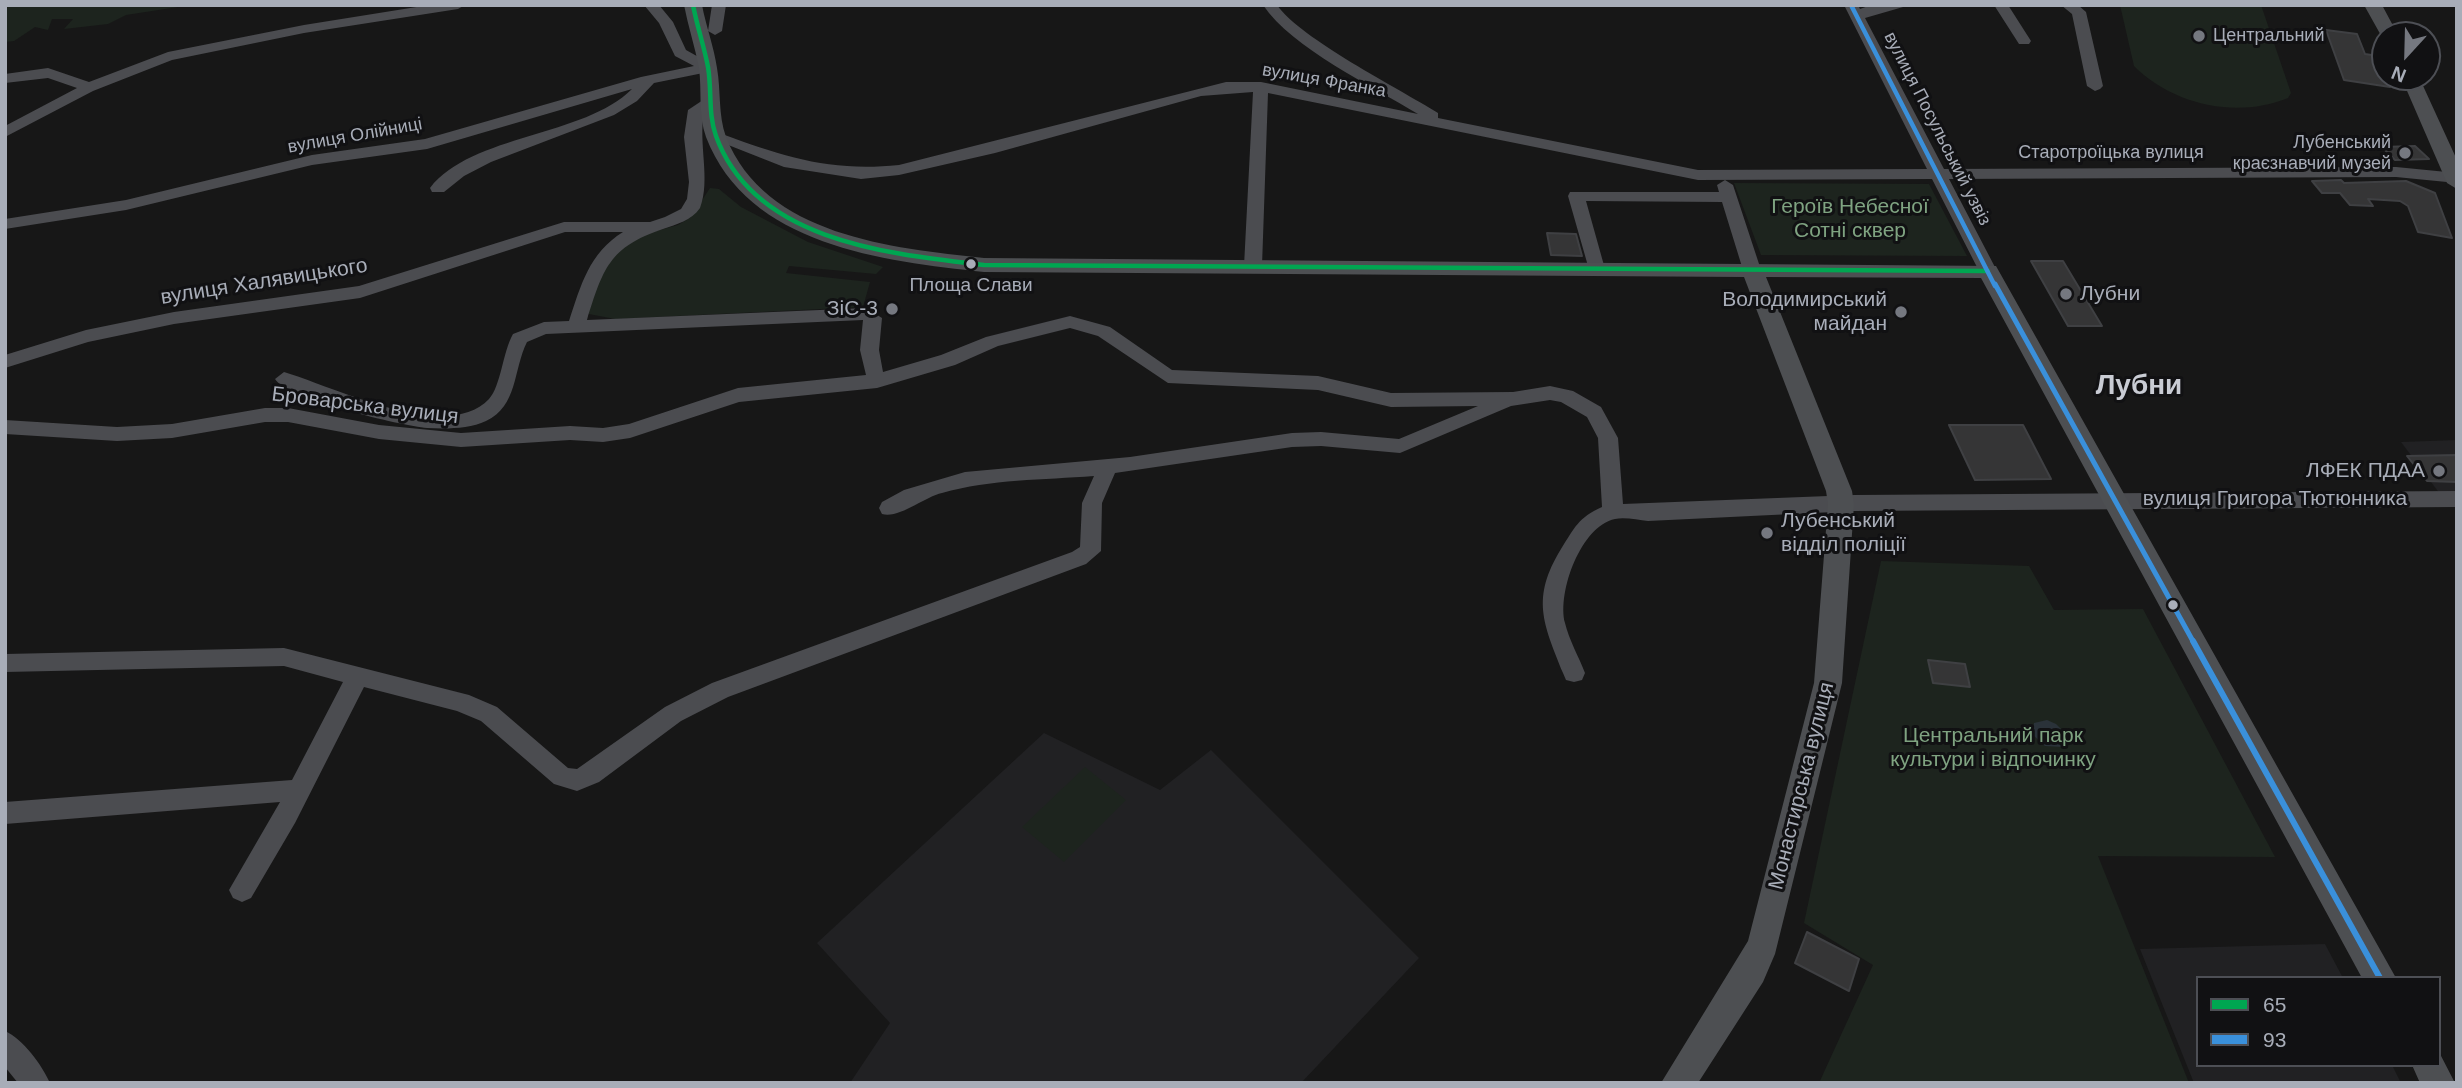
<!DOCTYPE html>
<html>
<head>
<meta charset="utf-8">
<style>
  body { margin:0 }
  #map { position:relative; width:2462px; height:1088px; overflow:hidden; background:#171717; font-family:Arial,sans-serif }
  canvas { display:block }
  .frame { position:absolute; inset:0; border:7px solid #a8adb8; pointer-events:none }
  .legend { position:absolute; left:2196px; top:976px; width:245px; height:91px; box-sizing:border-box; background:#111113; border:2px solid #4d4f55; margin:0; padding:9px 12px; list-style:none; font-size:21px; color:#a8adb8 }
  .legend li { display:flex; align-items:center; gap:14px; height:35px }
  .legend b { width:35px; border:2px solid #4d4f55 }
  .north { position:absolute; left:2371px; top:21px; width:70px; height:70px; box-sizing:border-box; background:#111113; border:2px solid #4d4f55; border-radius:50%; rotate:202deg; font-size:19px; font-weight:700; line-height:28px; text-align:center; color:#a8adb8 }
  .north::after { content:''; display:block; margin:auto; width:24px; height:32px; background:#757880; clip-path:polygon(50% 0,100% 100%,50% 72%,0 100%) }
</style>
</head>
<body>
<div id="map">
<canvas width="2462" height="1088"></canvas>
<div class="frame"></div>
<ul class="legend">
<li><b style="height:9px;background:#00a651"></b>65</li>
<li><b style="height:9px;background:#3a90db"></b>93</li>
</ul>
<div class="north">N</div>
</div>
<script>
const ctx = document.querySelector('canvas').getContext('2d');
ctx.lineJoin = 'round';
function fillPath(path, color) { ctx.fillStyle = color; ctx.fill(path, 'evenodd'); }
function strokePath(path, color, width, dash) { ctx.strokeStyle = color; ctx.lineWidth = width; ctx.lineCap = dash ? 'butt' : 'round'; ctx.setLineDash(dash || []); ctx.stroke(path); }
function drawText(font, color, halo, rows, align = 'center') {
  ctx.font = font + ' Arial,sans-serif'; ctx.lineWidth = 6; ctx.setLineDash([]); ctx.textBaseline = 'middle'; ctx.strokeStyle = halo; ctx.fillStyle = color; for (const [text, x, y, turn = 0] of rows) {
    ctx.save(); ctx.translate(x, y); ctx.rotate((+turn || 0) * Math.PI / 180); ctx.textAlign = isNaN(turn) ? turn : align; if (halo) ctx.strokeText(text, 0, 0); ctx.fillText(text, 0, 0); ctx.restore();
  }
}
const built = new Path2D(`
  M2457,440V494H2440L2401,442Z
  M1044,733L1160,790L1211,750L1419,958L1301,1083H850L890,1023L817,943Z
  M2325,944L2343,978H2198V1065H2392L2401,1083H2194L2140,949Z`);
const green = new Path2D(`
  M5,5H191L126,15L108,24L64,29L73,19H52L48,30L35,27L14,41L5,42Z
  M2120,5H2261L2291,93L2288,98C2237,119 2173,105 2134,66Z
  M1734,183L1929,184L1967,256L1761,255Z
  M710,188L719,189L741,207L808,242L883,267L876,274L789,266L786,273L870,282L863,307L615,319L589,314L587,306L602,261L642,235L678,225L691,217Z
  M1881,561L2029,566L2054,610L2143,609L2275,857L2098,856L2189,1083H1819L1873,965L1804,923Z
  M1085,767L1126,800L1064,862L1022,827Z`);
const water = new Path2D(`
  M2047,720L2056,724L2067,735L2063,747L2045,746L2033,735L2034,723Z`);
const building = new Path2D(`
  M2326,30L2357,34L2365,54L2378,56L2390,87L2344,80Z
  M2415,146L2429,159L2395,160L2382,147Z
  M2341,180L2344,183L2406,181L2435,193L2452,238L2418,232L2408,206L2400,201L2368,199L2373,206L2350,205L2340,193H2322L2312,181Z
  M1547,233L1576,234L1582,256L1551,255Z
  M2031,261H2063L2102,326H2068Z
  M1949,425H2023L2051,479L1975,480Z
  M2457,455V482L2427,481L2407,456Z
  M1928,660L1965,664L1970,687L1933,683Z
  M1807,932L1859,959L1849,991L1795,963Z`);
const minor = new Path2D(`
  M429,5H465L458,9L304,33L172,60L93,91L5,137V126L77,88L48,78L5,83V74L48,68L89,82L168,52L304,25Z
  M644,5H659L673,22L686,50L713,65V71L654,83L637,101L614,115L491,162L464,176L444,192H432L430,188C472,134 584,137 632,89L427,149L312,165L126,210L5,229V219L126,200L312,155L425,139L641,77L694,66L675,56L659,23Z
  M712,5H726L722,31L715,35L708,31Z
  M1263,5H1277C1301,39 1398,88 1438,113V118L1698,170L1927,169L1844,5H1858L1860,9L1871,5H1910L1865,18L1944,169L2396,167L2457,173V183L2396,177L1949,179L1997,271L1988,277L1979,271L1932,179L1698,180L1268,93L1262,266L1253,272L1244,266L1253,92L1201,96L995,153L899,175L861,179L784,167L708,137L716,132L722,134C785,157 830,172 899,165L1226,82H1261L1418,114C1372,86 1292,48 1263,5Z
  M1994,5H2008L2031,41L2029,44H2019Z
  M2061,5H2078L2086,12L2103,86L2100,89L2095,91L2087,86L2072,14Z
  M709,96L717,101L704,112C698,145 711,179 700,208C691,221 677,224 663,229C609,247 603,269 587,320L866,308L882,318L879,350L883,372L941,355L986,337L1070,316L1110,327L1172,370L1318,376L1391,393L1513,392L1550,386L1573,391L1601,407L1618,438L1623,504L1854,495L2457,491V507L1854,511L1648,521C1638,520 1625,517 1615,519C1581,526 1557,592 1565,623C1569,640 1579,657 1585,673L1582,680L1574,682L1566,680L1563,673C1543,623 1531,598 1561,549C1575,527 1578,518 1602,507L1598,438L1587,417L1561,402L1550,400L1511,406L1400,453L1321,446L1292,447L1115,473L1102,503L1101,551L1086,564L728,697L681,721L599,782L577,791L554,784L481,721L457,711L364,687L295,823L251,898L242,902L233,898L229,890L280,802L5,824V802L292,780L343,682L284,666L5,672V654L284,648L469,695L497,707L568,768L577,769L665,707L712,683L1072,552L1080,547L1082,503L1094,476C1043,480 991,479 942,493C924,497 899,519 882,514L879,508L882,502L904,490L965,472L1130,457L1292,433L1321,432L1399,439L1478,406L1391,407L1318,390L1168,383L1098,336L1070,328L998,346L955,365L877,388L739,402L630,438L603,442L570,440L461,447L379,439L288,422H265L172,438L117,441L5,434V420L117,427L172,424L265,408H288L379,425L461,433L570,426L603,428L629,424L738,388L866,375L860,350L863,320L546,334L527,342C513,370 518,406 486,421C469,429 446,429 427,428C402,426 286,398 275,379L284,372C332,386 447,444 489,399C501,386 503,351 513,334L544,322L569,321C581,285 589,253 623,232H565L360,298L174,324L88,342L5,368V355L86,330L174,312L359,286L564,222H650L665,217L681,209L687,199L689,182L684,137L688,110Z
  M1725,180L1733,185L1761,270L1758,274L1752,276L1743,270L1722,202L1586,201L1605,269L1596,275L1590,273L1568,196L1570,192H1719L1717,185Z
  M5,1031C23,1039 42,1065 50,1083H18L5,1067Z`);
const major = new Path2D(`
  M684,5H702C706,26 714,47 717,68C721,90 718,115 726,137C765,236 892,248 984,258L1996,266L2396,978H2362L1981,278L1766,277L1852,491L1854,504L1842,683L1775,954L1763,982L1698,1083H1661L1748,941L1814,683L1828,504L1826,491L1744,277L984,272C883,261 748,246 706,137C698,115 702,90 699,68C695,47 688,26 684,5Z
  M2364,5H2382L2398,35H2385L2383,39Z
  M2401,77H2419L2457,160V189L2447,183Z
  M2439,1052L2455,1083H2420L2412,1065H2439Z`);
const bus1 = new Path2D(`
  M693,5C697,26 704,46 708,67C712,90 708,114 716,136C754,241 888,254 984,265L1988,271`);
const bus2Far2 = new Path2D(`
  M1851,5L1995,286`);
const bus2Far1 = new Path2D(`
  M1995,284L2194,643`);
const bus2 = new Path2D(`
  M2193,641L2380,978`);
const markers = [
  [2199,36,7,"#757880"],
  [2405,153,7,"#757880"],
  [971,264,6,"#a8adb8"],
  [2066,294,7,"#757880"],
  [892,309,7,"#757880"],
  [1901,312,7,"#757880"],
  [2439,471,7,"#757880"],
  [1767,533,7,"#757880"],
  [2173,605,6,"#a8adb8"]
];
const farPoinames = [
  ["Центральний",2213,36],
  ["Лубенський",2391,143,"right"],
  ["краєзнавчий музей",2391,164,"right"]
];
const farStreetnames = [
  ["вулиця Франка",1324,81,10],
  ["вулиця Посульський узвіз",1937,129,63],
  ["вулиця Олійниці",355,136,-10],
  ["Старотроїцька вулиця",2111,153]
];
const busNames = [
  ["Площа Слави",971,286]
];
const parkNames = [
  ["Героїв Небесної",1850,207],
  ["Сотні сквер",1850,231],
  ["Центральний парк",1993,736],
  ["культури і відпочинку",1993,760]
];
const streetNames = [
  ["вулиця Халявицького",264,282,-9],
  ["Броварська вулиця",365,406,7],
  ["вулиця Григора Тютюнника",2275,499],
  ["Монастирська вулиця",1802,786,-76]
];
const poiNames = [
  ["Лубни",2080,294,"left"],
  ["Володимирський",1887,300],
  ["майдан",1887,324],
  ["ЗіС-3",878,309],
  ["ЛФЕК ПДАА",2425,471],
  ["Лубенський",1781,521,"left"],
  ["відділ поліції",1781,545,"left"]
];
const districtNames = [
  ["Лубни",2139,386]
];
fillPath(built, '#212123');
fillPath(green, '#1d241e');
fillPath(water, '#2a3239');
fillPath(building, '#353536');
strokePath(building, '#3f4043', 2);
fillPath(minor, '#4b4c50');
fillPath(major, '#4d4f52');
strokePath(bus1, '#00a651', 4.5);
strokePath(bus2Far2, '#3a90db', 4.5);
strokePath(bus2Far1, '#3a90db', 5);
strokePath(bus2, '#3a90db', 6);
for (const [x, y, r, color] of markers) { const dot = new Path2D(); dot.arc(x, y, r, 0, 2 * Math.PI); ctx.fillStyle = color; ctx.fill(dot); strokePath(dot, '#111113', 2.5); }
drawText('18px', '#a8adb8', '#111113', farPoinames, 'left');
drawText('18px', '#a8adb8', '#111113', farStreetnames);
drawText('19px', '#a8adb8', '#111113', busNames);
drawText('21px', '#7fa381', '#111113', parkNames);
drawText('21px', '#a8adb8', '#111113', streetNames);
drawText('21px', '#a8adb8', '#111113', poiNames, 'right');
drawText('bold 28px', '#c9ccd4', '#111113', districtNames);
</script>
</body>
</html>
